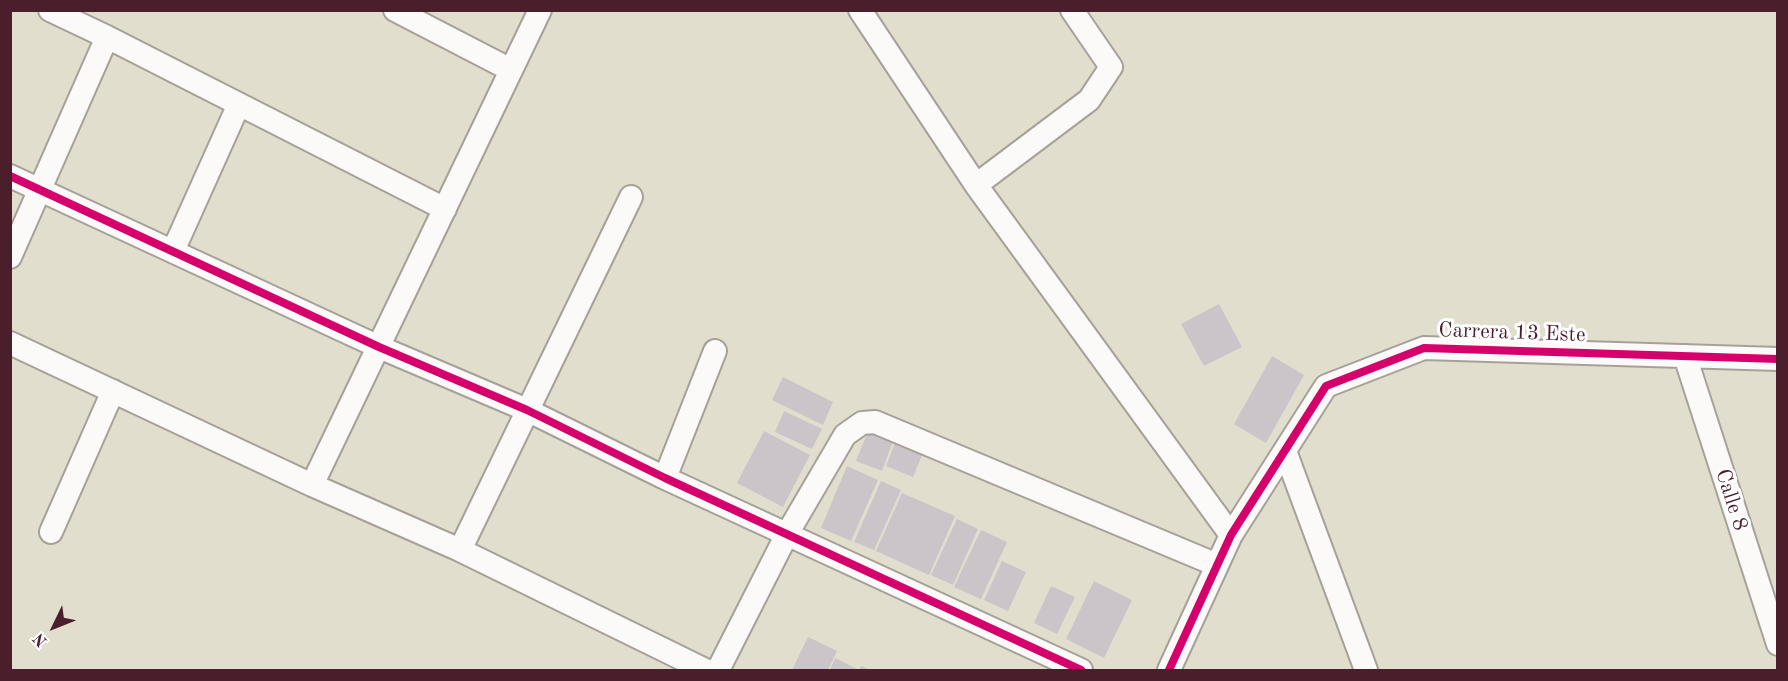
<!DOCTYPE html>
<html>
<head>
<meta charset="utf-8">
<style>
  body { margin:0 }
  #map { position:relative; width:1788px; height:681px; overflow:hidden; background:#e2decd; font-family:"Old Standard TT",serif }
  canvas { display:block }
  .frame { position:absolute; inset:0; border:12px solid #4a1f2b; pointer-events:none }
  .north { position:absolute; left:24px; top:597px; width:60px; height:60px; -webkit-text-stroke:4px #fff; paint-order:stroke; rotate:227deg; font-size:16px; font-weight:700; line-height:24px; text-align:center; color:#4a1f2b }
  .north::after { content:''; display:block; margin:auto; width:21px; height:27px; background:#4a1f2b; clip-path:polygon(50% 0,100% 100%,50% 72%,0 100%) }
</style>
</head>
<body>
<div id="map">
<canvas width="1788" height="681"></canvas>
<div class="frame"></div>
<div class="north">N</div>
</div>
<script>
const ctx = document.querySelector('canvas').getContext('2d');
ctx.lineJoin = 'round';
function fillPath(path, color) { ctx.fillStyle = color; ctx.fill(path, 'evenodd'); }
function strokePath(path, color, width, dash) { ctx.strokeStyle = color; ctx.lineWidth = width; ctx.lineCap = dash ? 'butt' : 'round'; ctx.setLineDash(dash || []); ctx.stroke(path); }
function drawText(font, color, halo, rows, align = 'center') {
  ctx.font = font + ' "Old Standard TT",serif'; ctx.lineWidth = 6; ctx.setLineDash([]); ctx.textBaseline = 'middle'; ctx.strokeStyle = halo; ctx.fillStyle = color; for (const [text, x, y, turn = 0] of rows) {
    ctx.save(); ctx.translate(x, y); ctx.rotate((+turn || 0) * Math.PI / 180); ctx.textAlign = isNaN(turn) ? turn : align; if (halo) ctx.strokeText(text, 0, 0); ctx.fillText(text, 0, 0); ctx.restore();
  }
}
const building = new Path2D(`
  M1219,304L1242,347L1204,366L1181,324Z
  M1272,356L1304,375L1266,443L1234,424Z
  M783,377L833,402L823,425L772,400Z
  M784,411L822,429L812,449L775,432Z
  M871,424L896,433L882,471L856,461Z
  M764,431L810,455L783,507L737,483Z
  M899,433L926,445L913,477L886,466Z
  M847,466L878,480L851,541L821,528Z
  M881,481L901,490L874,550L854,542Z
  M902,493L955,516L929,575L876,551Z
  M957,519L978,529L953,585L931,575Z
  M981,530L1007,542L981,599L954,587Z
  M1002,561L1026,572L1008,611L984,600Z
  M1094,581L1132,600L1104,658L1066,639Z
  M1051,586L1075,597L1057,634L1034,623Z
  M808,637L837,651L828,670H792Z
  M835,658L859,670L861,666L871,670H830Z`);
const minor = new Path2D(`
  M50,10L107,37L445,209
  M395,10L511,70
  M860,10L976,185L1231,535
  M10,176L379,347L527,410L665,478L1081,670
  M976,185L1089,100L1111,67L1072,10
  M173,251L239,104
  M10,257L107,37
  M10,343L312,485L460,550L705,670
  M1685,356L1778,644
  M1285,451L1366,670
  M665,478L715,351
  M312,485L540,10
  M51,532L113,391
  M460,550L631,197
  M718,670L787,534L845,435L862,423L875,422L1217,565
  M1169,670L1231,535L1326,386L1424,348L1778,359`);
const cycleway = new Path2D(`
  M10,176L379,347L527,410L665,478L1081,670
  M1169,670L1231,535L1326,386L1424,348L1778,359`);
const streetNames = [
  ["Carrera 13 Este",1512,333,2],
  ["Calle 8",1731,500,72]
];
fillPath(building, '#cbc4c9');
strokePath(minor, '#a7a098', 26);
strokePath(minor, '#fbfaf8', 22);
strokePath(cycleway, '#d6006c', 8);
drawText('21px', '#4a1f2b', '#fff', streetNames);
</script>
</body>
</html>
